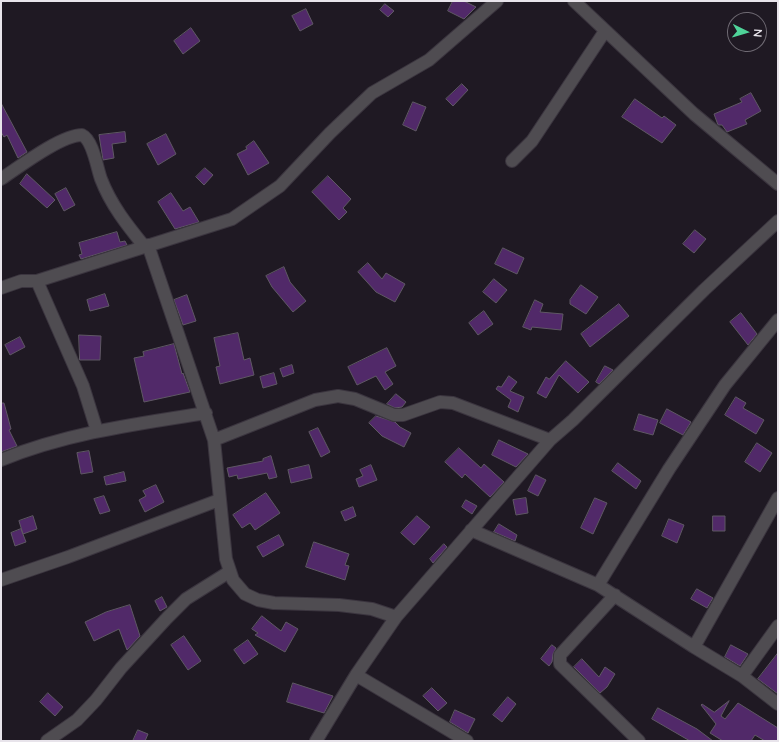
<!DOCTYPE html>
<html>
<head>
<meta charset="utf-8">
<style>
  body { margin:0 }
  #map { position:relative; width:779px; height:742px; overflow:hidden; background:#1f1923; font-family:Lato,sans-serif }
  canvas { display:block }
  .frame { position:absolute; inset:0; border:2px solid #e8e4eb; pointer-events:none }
  .north { position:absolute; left:727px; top:12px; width:40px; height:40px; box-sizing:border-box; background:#1f1923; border:1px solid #6f6a73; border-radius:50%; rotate:95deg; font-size:11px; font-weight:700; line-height:16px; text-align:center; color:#e8e4eb }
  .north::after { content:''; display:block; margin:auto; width:14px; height:18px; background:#4fd399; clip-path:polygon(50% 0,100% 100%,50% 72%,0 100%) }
</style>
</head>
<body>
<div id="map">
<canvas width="779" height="742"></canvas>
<div class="frame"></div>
<div class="north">N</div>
</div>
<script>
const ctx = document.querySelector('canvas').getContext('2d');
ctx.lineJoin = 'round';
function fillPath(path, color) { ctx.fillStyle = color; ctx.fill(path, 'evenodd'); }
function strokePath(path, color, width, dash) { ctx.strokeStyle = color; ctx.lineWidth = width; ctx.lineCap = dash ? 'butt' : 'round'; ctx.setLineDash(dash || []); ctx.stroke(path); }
const building = new Path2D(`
  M453,1H464L476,7L464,19L448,11Z
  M385,4L394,11L388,17L380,10Z
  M306,9L313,24L300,31L292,16Z
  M191,28L200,41L183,54L174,41Z
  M462,84L468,90L453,106L446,99Z
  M751,93L761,111L745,120L747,124L727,132L722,125H718L714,114L742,102L740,99Z
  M635,99L662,118L664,116L676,125L662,143L622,117Z
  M413,102L426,107L416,131L403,125Z
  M1,103L27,152L18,158L7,135L4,137L1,132Z
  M125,132L126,142L112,144L114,158L103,160L99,135Z
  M166,134L176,154L158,165L147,144Z
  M254,141L269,163L248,175L237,154L247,149L246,147Z
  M205,168L213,175L204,185L196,177Z
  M27,174L55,200L47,208L20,184Z
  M328,176L351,199L343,208L347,212L339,220L312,192Z
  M66,188L75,205L64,211L55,194Z
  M171,193L183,211L190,207L199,222L175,229L158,202Z
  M695,230L706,239L694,253L683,244Z
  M117,232L120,242L125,241L127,245L81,259L79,255L82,254L79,243Z
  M503,248L524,258L517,274L495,264Z
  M368,263L382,279L386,273L405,284L395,302L376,292L358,272Z
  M284,267L290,282L306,301L293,312L272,287L266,276Z
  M494,279L507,290L496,303L483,292Z
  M581,285L598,297L586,314L570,304V300Z
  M105,294L109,306L90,311L87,300Z
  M187,295L196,321L183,325L174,300Z
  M535,300L543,304L540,312L563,314L561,330L532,327L531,330L523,327Z
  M619,304L629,316L590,347L581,334Z
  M484,311L493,324L478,335L469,323Z
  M741,313L757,334L748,345L730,322Z
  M238,333L244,360L250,358L254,375L220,384L216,367L220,366L214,338Z
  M79,335L101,336L100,360H80Z
  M20,337L25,347L10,355L5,345Z
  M174,344L182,374L183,373L190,392L144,402L134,358L144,356L143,352Z
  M387,348L396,366L385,372L393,384L385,390L376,376L357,385L348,367Z
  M566,361L589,382L578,393L559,375L546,398L537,393L546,377L549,379Z
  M292,365L294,373L283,377L280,369Z
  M605,366L613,370L599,384L596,382Z
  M274,373L277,384L263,388L260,377Z
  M509,376L517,382L510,391L524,397L518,412L508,407L511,400L496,389L498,386L501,387Z
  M396,394L406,402L402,407L395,408L387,404Z
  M736,397L746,403L743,408L764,420L756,434L725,415Z
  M1,403H4L11,429L9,430L17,446L1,452Z
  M667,409L691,422L683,435L660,423Z
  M639,414L658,420L653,435L634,430Z
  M376,416L395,422L400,427L411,433L404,447L382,436L369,423Z
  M318,428L330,452L321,457L309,432Z
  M499,440L528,454L516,467L492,455Z
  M757,443L772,453L760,472L745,462Z
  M459,448L481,468L484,464L504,482L490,497L465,474L462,478L445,462Z
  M89,451L93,472L81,474L77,453Z
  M271,456L277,477L269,479L267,473L238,479L237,475L229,477L227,468L263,461V459Z
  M618,463L641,481L636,489L612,471Z
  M309,465L312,478L291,483L288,470Z
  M371,465L377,480L359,487L356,479L363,476L360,470Z
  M124,472L126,481L106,485L104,477Z
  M536,475L546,480L538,496L528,491Z
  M156,485L164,502L145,512L139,500L146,496L143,491Z
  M266,493L280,513L255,530L250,523L242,528L233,515Z
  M104,496L110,511L100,514L94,499Z
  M526,498L528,513L516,515L513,500Z
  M595,498L607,503L593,534L581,528Z
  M466,500L477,506L472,514L462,507Z
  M353,507L356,516L345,521L341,512Z
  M33,516L37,529L23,534L19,521Z
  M417,516L430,527L414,545L401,533Z
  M713,516H725V531H713Z
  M669,519L684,525L677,543L662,536Z
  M499,524L517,535L515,541L494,532Z
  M21,529L26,542L15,546L11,533Z
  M279,535L284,545L263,557L257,547Z
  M314,542L349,554L345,565L349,566L345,580L306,567Z
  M444,544L447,547L433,563L430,559Z
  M697,589L713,598L707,608L691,599Z
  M162,597L167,607L160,611L155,601Z
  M130,605L140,636L127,650L119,629L94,641L85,622L106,612Z
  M262,616L281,631L286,622L298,629L285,652L255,635L258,633L252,629Z
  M184,636L201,661L188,670L171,645Z
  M248,640L258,654L244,664L234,650Z
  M552,645L556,648L553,654L552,662L549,666L541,659Z
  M731,645L748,654L740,666L725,657Z
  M778,653V694L758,679Z
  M582,659L599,677L605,667L615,674L607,687L600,693L574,667Z
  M293,683L333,696L324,713L287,702Z
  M432,688L447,703L438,711L423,696Z
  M48,693L63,707L55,716L40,702Z
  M508,697L516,704L502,722L493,715Z
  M729,701L721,716L725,719L738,703L778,728V741H765L755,735L751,741H723L710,733L716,724L701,705L702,704L714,712Z
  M658,708L697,729L713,741H690L652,719Z
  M455,710L475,719L468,733L450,722Z
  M138,730L148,734L145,741H133Z`);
const minor = new Path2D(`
  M574,1L694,114L778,184
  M512,161L532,141L605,31
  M1,179C19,167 61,135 82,135C93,140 97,168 101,179C111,205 127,225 144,246
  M148,245L214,440L226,559L233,580L245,594L258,600L274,603L339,605L372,609L396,617
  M37,281L83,386L97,431
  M1,288L21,281H37L232,219L280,186L330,133L372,93L429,60L497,1
  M214,440L315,400L338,396L355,399L394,415H403L440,402L453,403L550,440
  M1,460C67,433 136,424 206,413
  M471,530L598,585L694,647L742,676L778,704
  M1,580L68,557L219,500
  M598,585L669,469L725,385L778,320
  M615,595L560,655V664L639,741
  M694,647L778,498
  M356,675L467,741
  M742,676L778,626
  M47,741L77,720L96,700L121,668L167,618L186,599L229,572
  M316,741L356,675L396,617L550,440L573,420L704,290L778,221`);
fillPath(building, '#512969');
strokePath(building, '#5f5864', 1);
strokePath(minor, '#3b353f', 14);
strokePath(minor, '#4f4c51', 12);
</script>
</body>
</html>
